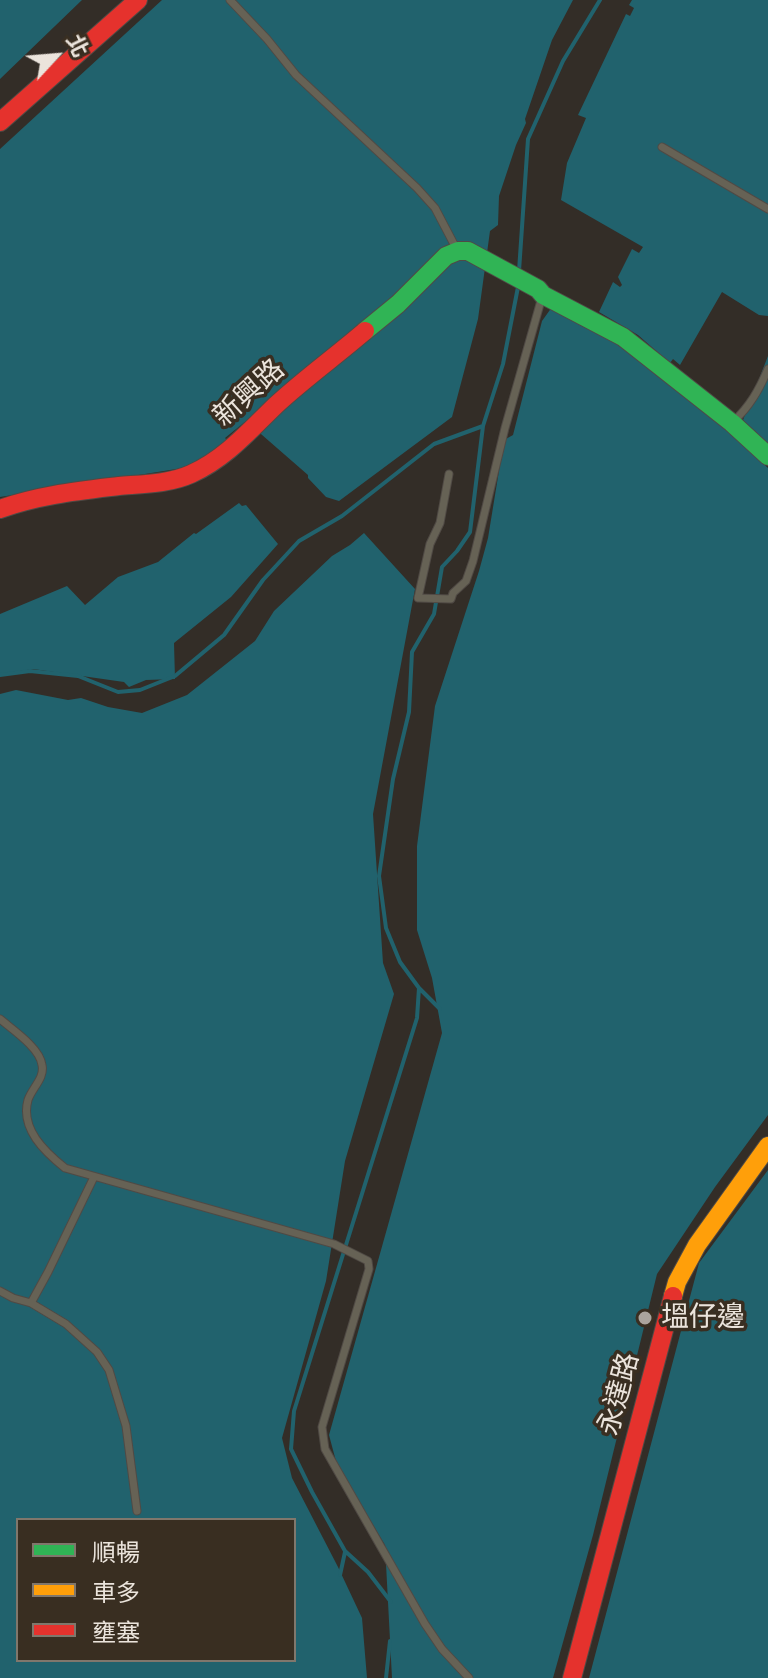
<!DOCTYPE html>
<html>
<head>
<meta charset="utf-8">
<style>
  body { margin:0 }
  #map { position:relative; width:768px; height:1678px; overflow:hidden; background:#332d27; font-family:Inter,"Noto Sans TC",sans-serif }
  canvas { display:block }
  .legend { position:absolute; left:16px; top:1518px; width:280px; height:144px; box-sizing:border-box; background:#392e21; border:2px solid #80776c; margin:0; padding:10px 14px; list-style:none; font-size:24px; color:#ebe4dc }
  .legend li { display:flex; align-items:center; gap:16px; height:40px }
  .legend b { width:40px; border:2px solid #80776c }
  .north { position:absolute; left:16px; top:16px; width:80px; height:80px; -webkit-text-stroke:6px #392e21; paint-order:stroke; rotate:64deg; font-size:22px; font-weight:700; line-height:32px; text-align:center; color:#ebe4dc }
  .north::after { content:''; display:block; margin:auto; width:28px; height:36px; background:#ebe4dc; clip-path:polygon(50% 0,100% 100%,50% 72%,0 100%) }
</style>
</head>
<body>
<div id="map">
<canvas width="768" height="1678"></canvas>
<ul class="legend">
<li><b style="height:10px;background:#30b455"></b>順暢</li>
<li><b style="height:10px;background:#ff9f0a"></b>車多</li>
<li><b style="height:10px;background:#e5322d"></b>壅塞</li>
</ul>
<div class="north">北</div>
</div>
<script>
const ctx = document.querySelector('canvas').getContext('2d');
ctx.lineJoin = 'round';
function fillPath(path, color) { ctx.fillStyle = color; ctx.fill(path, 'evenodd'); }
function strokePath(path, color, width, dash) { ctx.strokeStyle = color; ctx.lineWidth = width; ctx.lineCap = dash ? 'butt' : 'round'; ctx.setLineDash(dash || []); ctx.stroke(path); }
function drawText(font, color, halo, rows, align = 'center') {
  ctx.font = font + ' Inter,"Noto Sans TC",sans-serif'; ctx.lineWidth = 7; ctx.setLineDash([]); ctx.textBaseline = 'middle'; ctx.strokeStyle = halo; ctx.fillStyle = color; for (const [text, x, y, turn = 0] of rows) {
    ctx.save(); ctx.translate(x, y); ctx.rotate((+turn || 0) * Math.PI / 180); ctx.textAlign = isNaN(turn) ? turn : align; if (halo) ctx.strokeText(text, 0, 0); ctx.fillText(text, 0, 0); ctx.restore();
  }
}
const water = new Path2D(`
  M0,0H82L0,79Z
  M162,0H573L552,40L525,119L526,123L516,145L499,196L498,225L490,231L478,319L452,417L339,501L326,497L308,478V475L246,421L225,438L228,441L189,467L0,497V149Z
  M632,0H768V316L759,315L722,292L680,365L673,359L670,363L638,335L599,312L613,282L620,287L622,285L618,277L632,249L639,253L643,247L561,200L567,163L586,118L578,115L626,14L630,16L634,8L629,5Z
  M552,307L604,335L687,393L768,468V1115L715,1187L657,1274L593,1535L553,1678H392L385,1545L337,1465L329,1435L442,1033L432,978L417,930V846L435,706L479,571L488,538L504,440L513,435L542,321Z
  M768,356V444L743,420Z
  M239,503L242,506L246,505L278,544L231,597L174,643L175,679L146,680L129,687L124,682L33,669L0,674V614L67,586L85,605L118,577L158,562L194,533L196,534Z
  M364,533L415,589L373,814L383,963L394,994L345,1161L326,1281L282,1438L292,1478L338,1567L362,1618L367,1678H0V694L16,690L68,700L81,698L108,707L142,713L187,695L255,641L274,611L332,556L350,545ZM18,1520H294V1660H18Z
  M768,1170V1678H589L699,1263Z`);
const stream = new Path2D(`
  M519,271L528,139L563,61L600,0
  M0,675L30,671L78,676L118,692L140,690L175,676L224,635L263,580L299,541L342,516L434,444L483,426
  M419,988L440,1009
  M340,1575L345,1552
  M391,1602L368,1572L345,1551L312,1492L291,1449L294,1411L417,1018L419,988L400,962L386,928L379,876L393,779L409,712L412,652L434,614L442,567L457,551L470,532L483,426L503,364L518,287
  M386,1678L390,1641`);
const lane = new Path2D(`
  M230,0L267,39L296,75L417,188L435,208L456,248
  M662,147L768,209
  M733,422C750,406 759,390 768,369
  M449,474L440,523L430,544L418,598L451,599L453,593L466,581L473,561L505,428L542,297
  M0,1019C13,1030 40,1048 42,1065C45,1078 32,1088 28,1100C20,1129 45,1152 65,1168L334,1244L368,1261L369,1269L322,1427L325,1449L425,1624L442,1649L469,1678
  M0,1291L13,1298L31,1303L66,1324L97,1352L109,1370L126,1426L137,1511
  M31,1303L48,1272L94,1177`);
const fast = new Path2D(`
  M365,331L398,304L446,256L458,251H468L538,289L543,295L623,337L732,423L768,456`);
const slow = new Path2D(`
  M673,1296L677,1282L697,1245L768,1146`);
const jam = new Path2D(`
  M0,122L138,0
  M0,509C39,495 78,491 119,486C143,484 169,484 191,474C225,459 250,430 276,405C304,379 336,356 365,331
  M572,1678L673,1296`);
const markers = [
  [645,1318,8,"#aba49d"]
];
const streetNames = [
  ["新興路",249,393,-42],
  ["永達路",619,1394,-75]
];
const poiNames = [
  ["塭仔邊",661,1318]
];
fillPath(water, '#21626d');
strokePath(stream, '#21626d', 4);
strokePath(lane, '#504a45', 9);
strokePath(fast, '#504a45', 20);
strokePath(slow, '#504a45', 20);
strokePath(jam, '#504a45', 20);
strokePath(lane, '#666255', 7);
strokePath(fast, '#30b455', 18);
strokePath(slow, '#ff9f0a', 18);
strokePath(jam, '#e5322d', 18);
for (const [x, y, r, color] of markers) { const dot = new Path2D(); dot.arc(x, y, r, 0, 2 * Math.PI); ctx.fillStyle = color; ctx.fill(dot); strokePath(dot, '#392e21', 3); }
drawText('28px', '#ebe4dc', '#392e21', streetNames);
drawText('28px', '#ebe4dc', '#392e21', poiNames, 'left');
</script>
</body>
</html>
